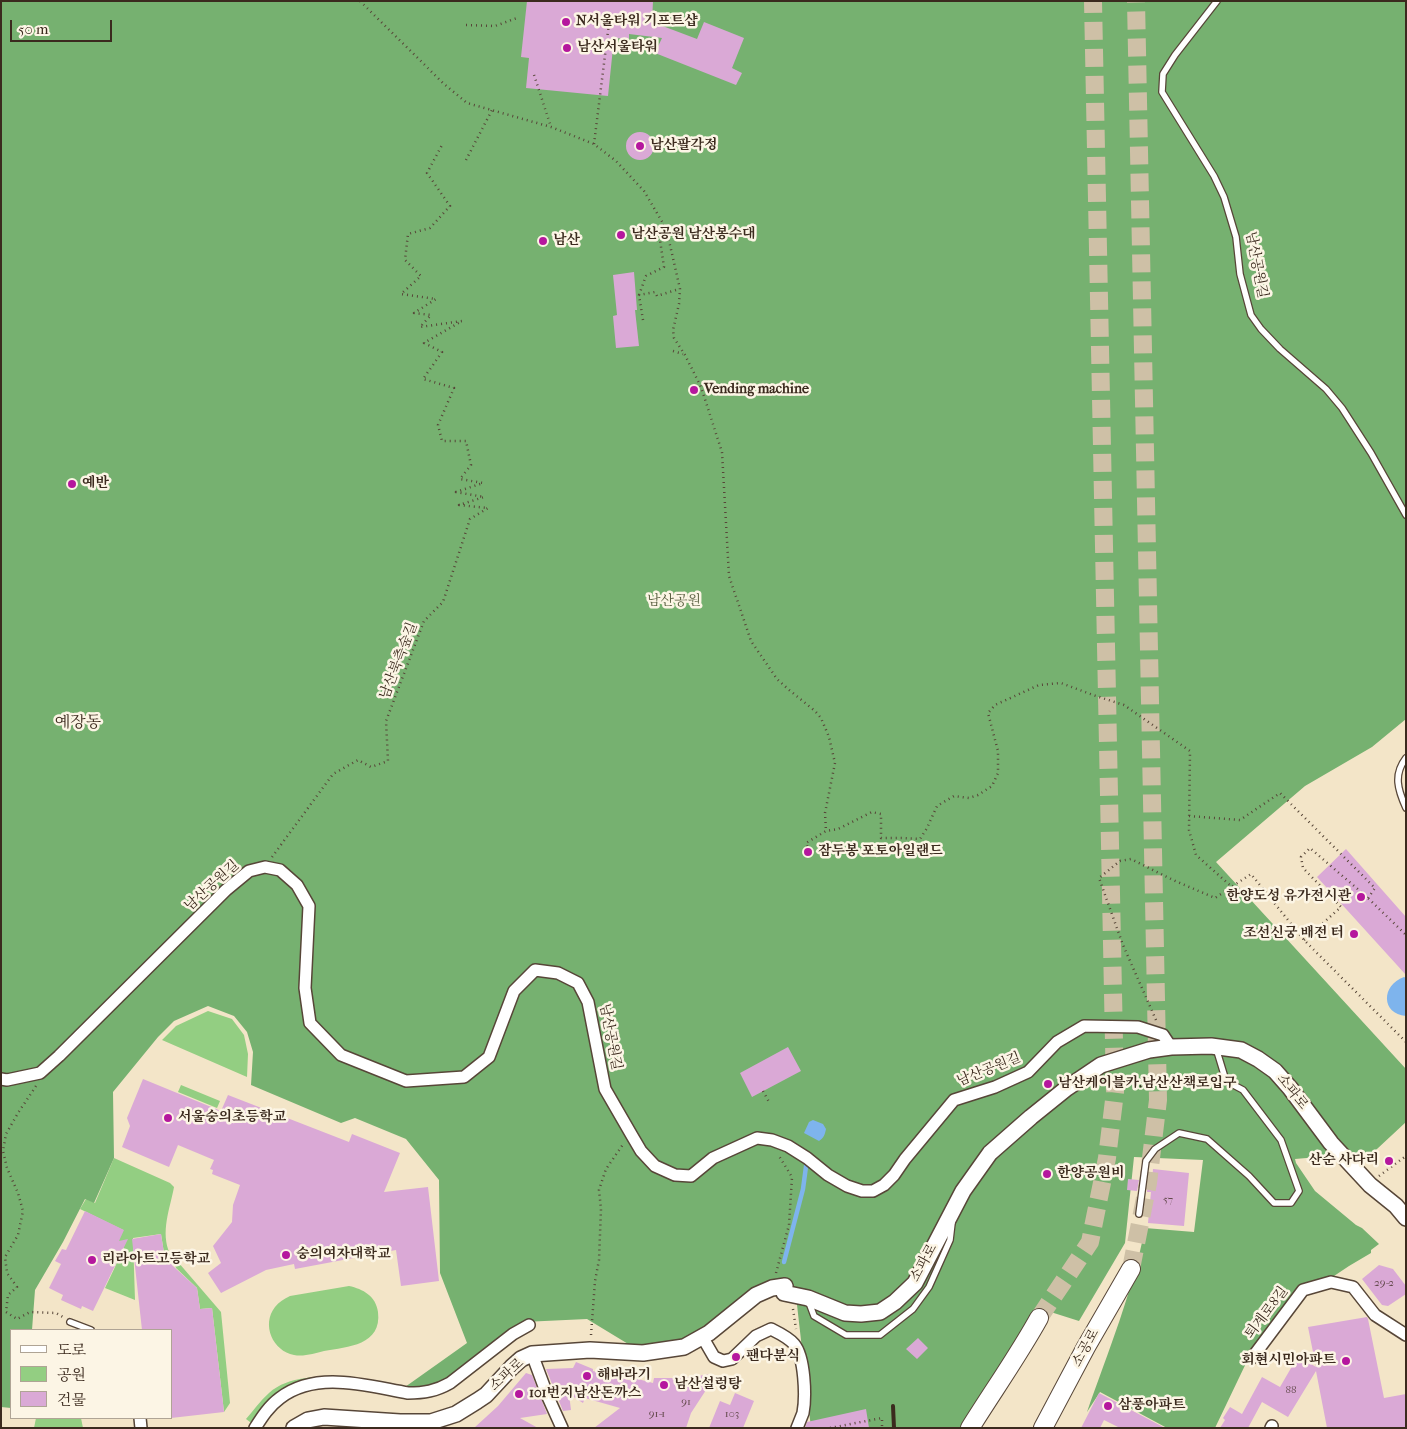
<!DOCTYPE html>
<html>
<head>
<meta charset="utf-8">
<style>
  body { margin:0 }
  #map { position:relative; width:1407px; height:1429px; overflow:hidden; background:#f3e5c8; font-family:"IM FELL French Canon","Noto Serif KR",serif }
  canvas { display:block }
  .frame { position:absolute; inset:0; border:2px solid #3b2a1e; pointer-events:none }
  .legend { position:absolute; left:10px; top:1329px; width:162px; height:90px; box-sizing:border-box; background:#fcf5e5; border:1px solid #afa495; margin:0; padding:6px 9px; list-style:none; font-size:15px; color:#3b2a1e }
  .legend li { display:flex; align-items:center; gap:10px; height:25px }
  .legend b { width:25px; border:1px solid #afa495 }
  .scale { position:absolute; left:10px; top:20px; width:102px; height:22px; box-sizing:border-box; border:2px solid #3b2a1e; border-top:0; padding-left:6px; font-size:15px; line-height:18px; white-space:nowrap; color:#3b2a1e; -webkit-text-stroke:4px #fcf5e5; paint-order:stroke }
</style>
</head>
<body>
<div id="map">
<canvas width="1407" height="1429"></canvas>
<div class="frame"></div>
<ul class="legend">
<li><b style="height:6px;background:#fff"></b>도로</li>
<li><b style="height:14px;background:#93ce82"></b>공원</li>
<li><b style="height:14px;background:#daa9d6"></b>건물</li>
</ul>
<div class="scale">50 m</div>
</div>
<script>
const ctx = document.querySelector('canvas').getContext('2d');
ctx.lineJoin = 'round';
function fillPath(path, color) { ctx.fillStyle = color; ctx.fill(path, 'evenodd'); }
function strokePath(path, color, width, dash) { ctx.strokeStyle = color; ctx.lineWidth = width; ctx.lineCap = dash ? 'butt' : 'round'; ctx.setLineDash(dash || []); ctx.stroke(path); }
function drawText(font, color, halo, rows, align = 'center') {
  ctx.font = font + ' "IM FELL French Canon","Noto Serif KR",serif'; ctx.lineWidth = 5; ctx.setLineDash([]); ctx.textBaseline = 'middle'; ctx.strokeStyle = halo; ctx.fillStyle = color; for (const [text, x, y, turn = 0] of rows) {
    ctx.save(); ctx.translate(x, y); ctx.rotate((+turn || 0) * Math.PI / 180); ctx.textAlign = isNaN(turn) ? turn : align; if (halo) ctx.strokeText(text, 0, 0); ctx.fillText(text, 0, 0); ctx.restore();
  }
}
const green = new Path2D(`
  M208,1011L232,1019L244,1035L248,1054L247,1077L162,1040L176,1026Z
  M181,1085L220,1101L217,1108L178,1092Z
  M114,1158L170,1183L174,1187C170,1209 160,1232 170,1254C171,1257 175,1259 178,1262L221,1312L230,1403L224,1412L212,1308L200,1309L197,1288L176,1268L175,1265L173,1266L172,1262L169,1263L167,1253H164L161,1234L133,1238L135,1300L105,1288L124,1248L113,1242L123,1230L80,1209L86,1199L95,1203Z
  M349,1286C363,1289 376,1296 378,1312C382,1345 348,1347 324,1351C315,1353 304,1357 294,1355C273,1351 261,1325 275,1307C279,1302 284,1299 290,1296Z
  M344,1376L405,1387L410,1391L303,1382L254,1425L246,1419C253,1411 260,1401 269,1393C289,1375 319,1377 344,1376Z
  M36,1418H81L83,1428H34Z`);
const forest = new Path2D(`
  M1,1H1406V719L1372,747L1305,786L1216,862L1406,1069V1122L1363,1162L1341,1155L1295,1159L1296,1163L1315,1191L1356,1225L1362,1228L1379,1244L1371,1250V1253L1349,1266L1334,1276L1303,1284L1249,1357L1215,1428H1167L1100,1392L1087,1412C1108,1352 1133,1291 1145,1228L1194,1232L1203,1160L1134,1157L1125,1243L1079,1321L1038,1308L963,1428H811L796,1296L785,1286L709,1333L643,1353L587,1319L523,1322L464,1365L447,1379L429,1388L405,1387L467,1343L440,1273L439,1180L406,1139L355,1118L341,1123L251,1085L253,1052L247,1032L234,1016L208,1006L174,1021L158,1037L113,1092L114,1158L94,1203L85,1199L63,1242L35,1290L32,1330H11V1408L1,1407Z`);
const water = new Path2D(`
  M1404,977L1406,978V1016C1381,1014 1381,985 1404,977Z
  M813,1120L823,1124L826,1129C825,1134 824,1138 819,1141L804,1133L809,1122Z`);
const stream = new Path2D(`
  M784,1262L803,1189L807,1159`);
const building = new Path2D(`
  M527,1H653L652,22L697,39L704,22L744,38L732,68L742,73L736,85L655,53L662,38L629,34V39L614,38L608,96L526,88L529,58L521,57Z
  M626 146a14 14 0 1 1 28 0a14 14 0 1 1-28 0Z
  M634,272L637,310H635L639,346L616,348L613,316L617,315L613,275Z
  M1346,849L1406,917V975L1317,877Z
  M788,1047L801,1071L752,1097L740,1073Z
  M143,1079L221,1111L228,1095L349,1142L352,1134L400,1153L384,1192L428,1187L439,1281L401,1286L396,1250L295,1269L294,1264L266,1270L221,1293L208,1273L221,1263L213,1246L232,1222L233,1205L240,1185L212,1174L213,1170L210,1169L214,1160L178,1145L169,1167L122,1147L130,1126L127,1118Z
  M1153,1169L1189,1173L1184,1226L1148,1223L1151,1192H1147L1148,1181L1152,1182Z
  M1128,1179L1139,1180L1137,1191L1127,1190Z
  M85,1211L124,1230L119,1241L128,1239L93,1311L82,1306L81,1309L61,1300L63,1295L49,1288L61,1264L55,1261L62,1249L66,1250Z
  M161,1234L164,1253H167L169,1263L172,1262L173,1266L197,1288L200,1309L212,1308L224,1412L171,1418V1330H142L132,1239Z
  M1379,1265L1393,1269L1406,1286V1294L1388,1306L1382,1305L1362,1279Z
  M1367,1317L1368,1319L1384,1398L1406,1394V1428H1327L1316,1371L1288,1417L1262,1402L1248,1428H1220L1225,1420L1223,1418L1230,1407L1242,1414L1262,1377L1280,1387L1298,1356L1316,1367L1308,1327Z
  M918,1338L928,1348L917,1359L906,1349Z
  M576,1362L593,1369V1371L633,1381L634,1378L653,1383L654,1378H679L713,1374L706,1390L691,1413L686,1428H594L620,1408L585,1398L583,1403L569,1394L571,1410L563,1411L546,1369L573,1368Z
  M526,1373L532,1375L547,1414L520,1418L538,1428H474L498,1406Z
  M735,1393L754,1401L743,1428H709L720,1401L730,1405Z
  M1099,1393L1165,1428H1120L1104,1420L1100,1428H1081Z
  M866,1409L869,1428H805L807,1422Z`);
const primaryTunnel = new Path2D(`
  M1131,1269L1148,1183L1158,1100L1136,1
  M1039,1318L1090,1242L1107,1158L1115,1092L1093,1`);
const path = new Path2D(`
  M360,1L444,84L467,103L551,127L594,144L616,161L644,191L664,225L670,245L680,289L679,304L673,330L674,338L685,355L701,387L722,452L729,576L751,641L777,679L788,689L815,711L821,718L829,737L835,763L825,813L826,831
  M466,25L495,26L517,18
  M534,75L551,127
  M594,144L610,15
  M466,160L492,110
  M636,238L664,225
  M639,295L646,276L664,267L658,227
  M643,320L639,295L655,292L657,296L679,289
  M673,351L683,354
  M1189,816L1240,820L1280,793L1375,888L1368,898
  M809,851L806,843L826,831L838,829L872,812L881,814V838H901L920,839L927,828L937,806L954,796L969,798L978,795L992,786L998,773V751L988,713L995,705L1039,685L1061,683L1093,695L1124,705L1190,751L1189,830L1196,855L1232,887
  M272,857L333,774L358,760L371,767L388,761L386,721L424,621L443,602L470,519L488,508L459,505L484,497L456,492L483,483L460,479L471,465L466,441H442L438,425L454,388L423,379L442,352L424,343L462,321L420,327L431,315L414,313L436,299L401,294L421,276L405,260L408,234L430,228L450,206L427,173L442,145
  M1304,940L1341,907L1303,868L1301,857L1310,848L1368,898L1406,935
  M1156,1020L1123,945L1099,878L1120,861L1131,859L1173,880L1215,898L1251,874L1304,940L1406,1042
  M36,1086L18,1113L6,1134L3,1151L7,1168L18,1193L23,1211L18,1235L5,1257L7,1273L17,1287L8,1295L6,1312L17,1319L30,1312L56,1313L63,1317
  M763,1091L769,1102
  M1379,1176L1406,1156
  M776,1273L789,1225L792,1177L779,1156
  M793,1309L796,1329
  M591,1335L595,1281L599,1260L601,1209L599,1190L606,1169L624,1143
  M830,1428L882,1418V1428`);
const lane = new Path2D(`
  M1217,1L1175,55L1163,74L1162,92L1214,176L1224,197L1236,237L1240,274L1251,315L1261,329L1280,349L1326,389L1342,408L1371,453L1406,515
  M1406,758C1393,775 1398,790 1406,808
  M1139,1214L1146,1161L1155,1149L1179,1133L1207,1139L1249,1176L1274,1203H1291L1299,1191L1281,1140L1243,1090L1226,1081L1216,1048
  M808,1300L814,1316L846,1335H880L913,1309L929,1287L950,1240L952,1223
  M70,1322L91,1330`);
const street = new Path2D(`
  M1,1079L7,1080L40,1073L59,1056L226,890L249,871L265,867L280,870L297,885L309,906L305,988L310,1023L341,1055L406,1081L464,1077L489,1057L514,991L535,970L558,973L578,983L588,1002L605,1089L631,1134L641,1151L655,1166L675,1175L691,1176L713,1158L757,1138L772,1140L788,1146L807,1158L828,1175L847,1186L862,1191H873L884,1185L894,1175L905,1159L954,1100L995,1087L1028,1072L1057,1042L1084,1026L1138,1027L1163,1035L1171,1047
  M703,1338L714,1357L723,1361L732,1359L756,1336L771,1329C779,1333 788,1337 794,1344C805,1357 806,1397 803,1413C801,1418 799,1423 797,1428
  M532,1354L548,1397L562,1428
  M1252,1358L1303,1290L1331,1282L1353,1287L1375,1315L1406,1335
  M140,1418L141,1428
  M255,1428C262,1417 269,1406 280,1398C317,1370 367,1386 408,1393C424,1393 436,1391 450,1383L513,1334L529,1325
  M1271,1428L1272,1426`);
const secondary = new Path2D(`
  M294,1428L308,1420L324,1417L400,1422H431L456,1414L477,1401L486,1395L512,1367L521,1359L532,1354L590,1350L643,1353L684,1347L709,1333L756,1295L772,1288L785,1286L784,1293L808,1298L845,1313L861,1314L880,1312L895,1302L915,1283L963,1191L990,1153L1031,1117L1067,1088L1101,1065L1149,1050L1171,1047L1211,1046L1241,1050L1258,1059L1275,1071L1290,1088L1331,1143L1370,1185L1396,1206L1406,1218`);
const primary = new Path2D(`
  M970,1428C993,1391 1018,1356 1039,1318
  M1043,1428L1086,1347L1131,1269`);
const rail = new Path2D(`
  M893,1406L894,1428`);
const markers = [
  [566,22,5,"#b5179e"],
  [567,48,5,"#b5179e"],
  [640,146,5,"#b5179e"],
  [621,235,5,"#b5179e"],
  [543,241,5,"#b5179e"],
  [694,390,5,"#b5179e"],
  [72,484,5,"#b5179e"],
  [808,852,5,"#b5179e"],
  [1361,897,5,"#b5179e"],
  [1354,934,5,"#b5179e"],
  [1048,1084,5,"#b5179e"],
  [168,1118,5,"#b5179e"],
  [1389,1161,5,"#b5179e"],
  [1047,1174,5,"#b5179e"],
  [286,1255,5,"#b5179e"],
  [92,1260,5,"#b5179e"],
  [736,1357,5,"#b5179e"],
  [1346,1361,5,"#b5179e"],
  [587,1376,5,"#b5179e"],
  [664,1385,5,"#b5179e"],
  [519,1394,5,"#b5179e"],
  [1108,1406,5,"#b5179e"]
];
const numberNames = [
  ["57",1168,1200],
  ["29-2",1384,1283],
  ["88",1291,1390],
  ["91",686,1402],
  ["91-1",657,1414],
  ["103",732,1414]
];
const poiNames = [
  ["N서울타워 기프트샵",576,22],
  ["남산서울타워",577,48],
  ["남산팔각정",650,146],
  ["남산공원 남산봉수대",631,235],
  ["남산",553,241],
  ["Vending machine",704,390],
  ["예반",82,484],
  ["잠두봉 포토아일랜드",818,852],
  ["한양도성 유가전시관",1351,897,"right"],
  ["조선신궁 배전 터",1344,934,"right"],
  ["남산케이블카.남산산책로입구",1058,1084],
  ["서울숭의초등학교",178,1118],
  ["산순 사다리",1379,1161,"right"],
  ["한양공원비",1057,1174],
  ["숭의여자대학교",296,1255],
  ["리라아트고등학교",102,1260],
  ["팬다분식",746,1357],
  ["회현시민아파트",1336,1361,"right"],
  ["해바라기",597,1376],
  ["남산설렁탕",674,1385],
  ["101번지남산돈까스",529,1394],
  ["삼풍아파트",1118,1406]
];
const streetNames = [
  ["남산공원길",1256,265,79],
  ["남산북측숲길",399,661,-69],
  ["남산공원길",212,886,-42],
  ["남산공원길",610,1037,79],
  ["남산공원길",989,1070,-22],
  ["소파로",1292,1092,52],
  ["소파로",924,1263,-61],
  ["퇴계로8길",1267,1313,-53],
  ["소공로",1086,1348,-61],
  ["소파로",507,1375,-42]
];
const parkNames = [
  ["남산공원",674,602]
];
const quarterNames = [
  ["예장동",78,723]
];
fillPath(green, '#93ce82');
fillPath(forest, '#76b170');
fillPath(water, '#7eb4ed');
strokePath(stream, '#7eb4ed', 4.5);
fillPath(building, '#daa9d6');
strokePath(primaryTunnel, '#cec0a6', 18, [18, 9]);
strokePath(lane, '#574638', 8);
strokePath(street, '#574638', 14);
strokePath(secondary, '#574638', 18);
strokePath(primary, '#574638', 20);
strokePath(path, '#574638', 2.5, [1, 4]);
strokePath(lane, '#fff', 5.5);
strokePath(street, '#fff', 11);
strokePath(secondary, '#fff', 15);
strokePath(primary, '#fff', 18);
strokePath(rail, '#3b2a1e', 4);
for (const [x, y, r, color] of markers) { const dot = new Path2D(); dot.arc(x, y, r, 0, 2 * Math.PI); ctx.fillStyle = color; ctx.fill(dot); strokePath(dot, '#fcf5e5', 2); }
drawText('11px', '#634a4c', null, numberNames);
drawText('bold 14px', '#3b2a1e', '#fcf5e5', poiNames, 'left');
drawText('14px', '#3b2a1e', '#fcf5e5', streetNames);
drawText('14px', '#555b3c', '#fcf5e5', parkNames);
drawText('16px', '#3b2a1e', '#fcf5e5', quarterNames);
</script>
</body>
</html>
